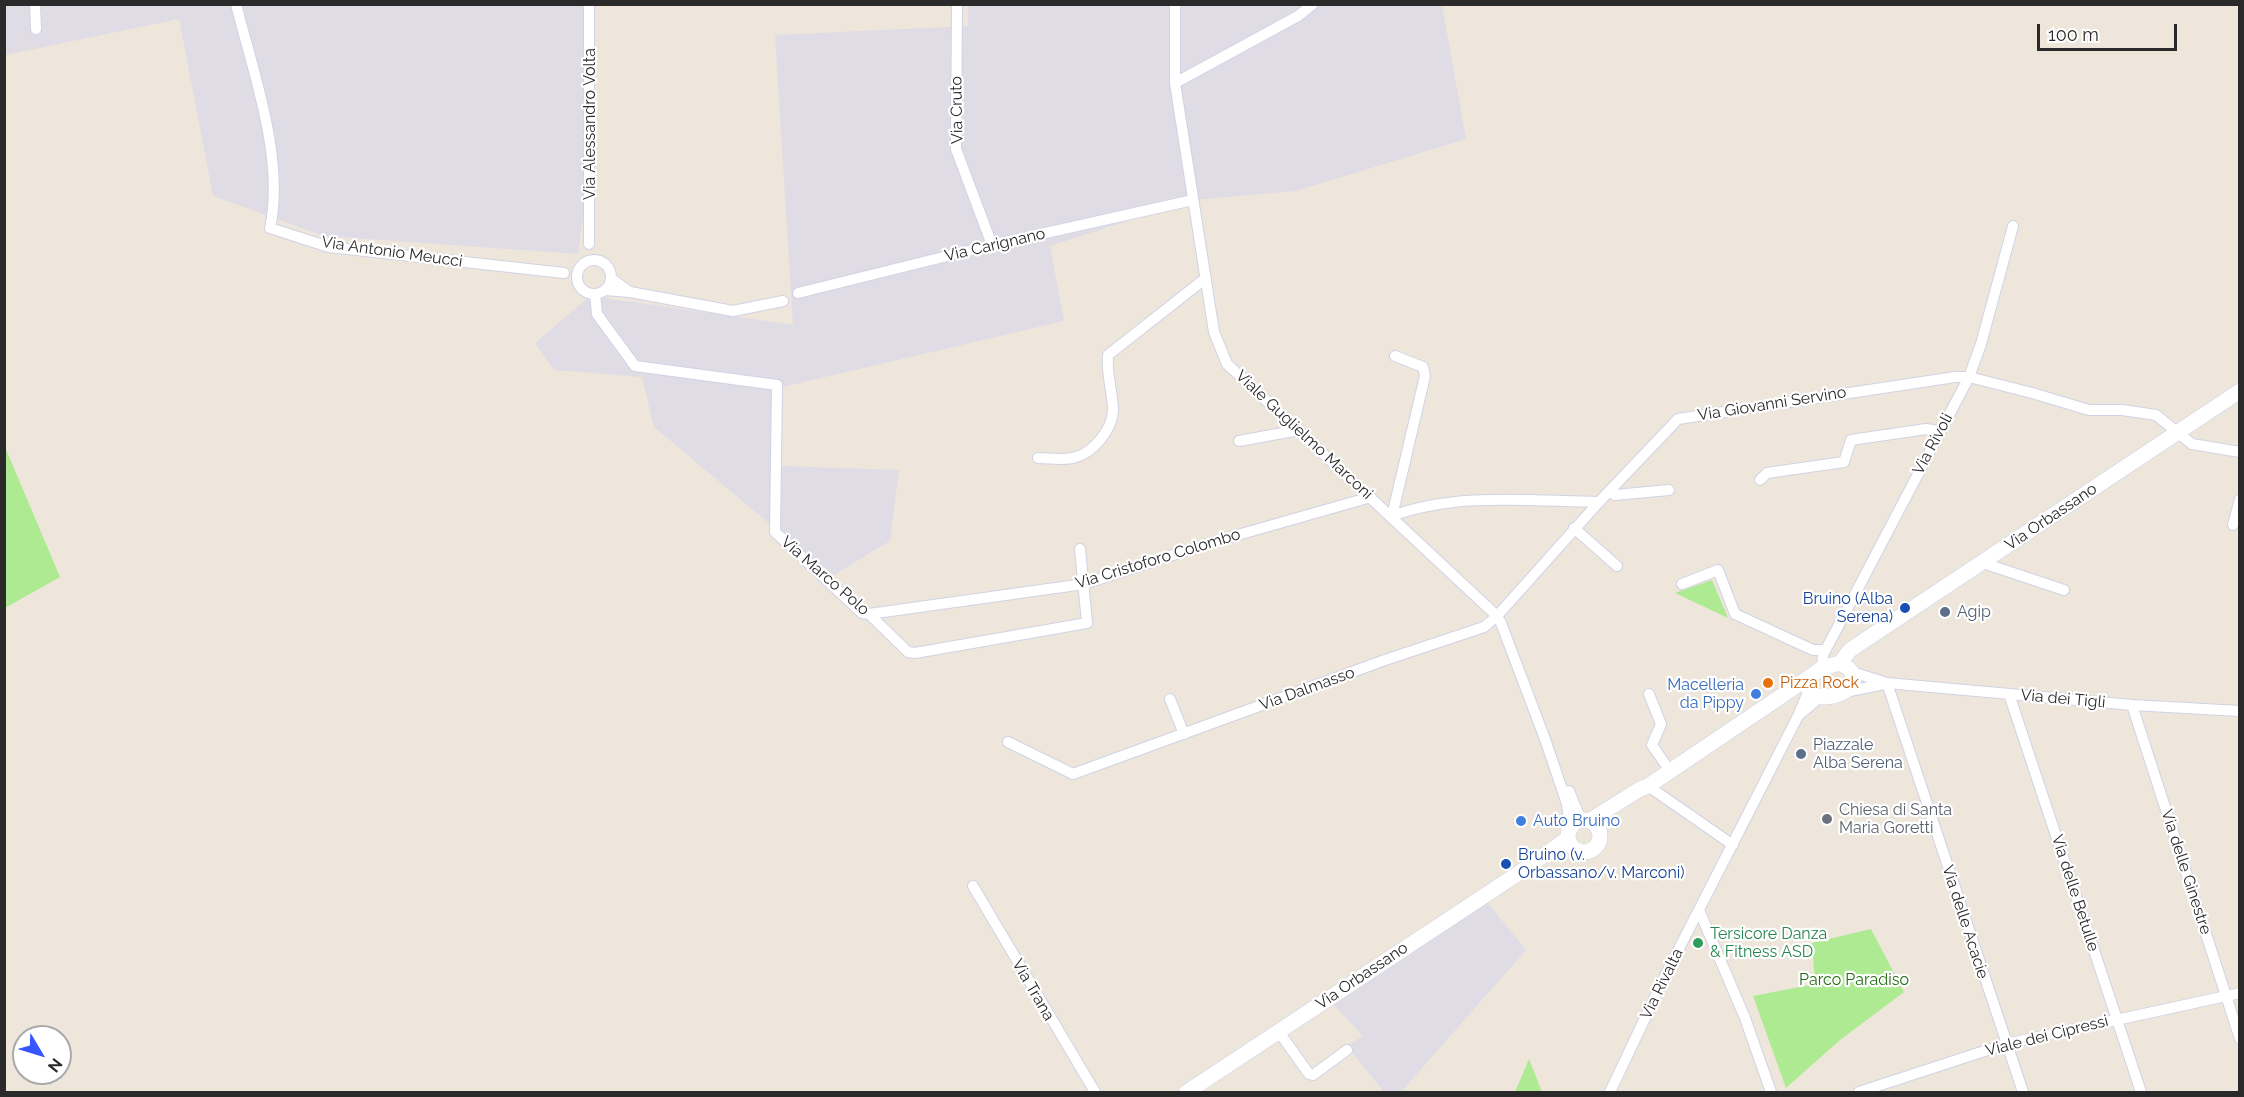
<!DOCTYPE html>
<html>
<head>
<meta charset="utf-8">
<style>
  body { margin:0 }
  #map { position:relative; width:2244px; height:1097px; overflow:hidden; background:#eee6db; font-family:Raleway,sans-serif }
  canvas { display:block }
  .frame { position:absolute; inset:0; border:6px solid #2a2a2a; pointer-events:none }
  .north { position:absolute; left:12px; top:1025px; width:60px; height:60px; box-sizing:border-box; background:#fff; border:2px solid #aaa; border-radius:50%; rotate:128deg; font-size:16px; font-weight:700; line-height:24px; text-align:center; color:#2a2a2a }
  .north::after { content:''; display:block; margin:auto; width:21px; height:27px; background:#3756ff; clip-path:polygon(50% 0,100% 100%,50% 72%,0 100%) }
  .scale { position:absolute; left:2037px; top:24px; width:140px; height:27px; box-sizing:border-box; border:3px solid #2a2a2a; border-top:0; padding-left:8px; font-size:18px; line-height:21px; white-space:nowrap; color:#2a2a2a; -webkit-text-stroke:4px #fff; paint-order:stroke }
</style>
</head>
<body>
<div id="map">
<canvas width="2244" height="1097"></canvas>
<div class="frame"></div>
<div class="north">N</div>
<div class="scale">100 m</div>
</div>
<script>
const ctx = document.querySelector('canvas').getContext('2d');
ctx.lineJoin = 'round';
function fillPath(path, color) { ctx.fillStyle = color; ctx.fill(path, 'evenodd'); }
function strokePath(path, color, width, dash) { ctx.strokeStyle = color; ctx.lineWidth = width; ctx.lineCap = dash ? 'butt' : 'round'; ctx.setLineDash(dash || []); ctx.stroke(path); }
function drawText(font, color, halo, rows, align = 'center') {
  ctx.font = font + ' Raleway,sans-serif'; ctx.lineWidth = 4.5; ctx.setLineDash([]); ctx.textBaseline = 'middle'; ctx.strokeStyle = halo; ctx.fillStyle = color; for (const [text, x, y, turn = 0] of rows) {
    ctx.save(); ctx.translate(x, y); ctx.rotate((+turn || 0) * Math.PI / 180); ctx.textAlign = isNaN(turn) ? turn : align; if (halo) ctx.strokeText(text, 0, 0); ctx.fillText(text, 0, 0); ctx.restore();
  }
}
const industrial = new Path2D(`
  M968,4L1442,5L1466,139L1296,191L1193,200L1050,246L1064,321L778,388L782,466L899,470L890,541L832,576L654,427L642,377L554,370L535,343L590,296L793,325L775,35L968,26Z
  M5,5H585L583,216L578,254L324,236L213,196L179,19L5,55Z
  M1487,902L1526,950L1401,1092H1384L1347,1046L1363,1036L1334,1005Z`);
const green = new Path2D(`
  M5,447L60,577L5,608H4Z
  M1712,580L1728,618L1675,593Z
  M1871,929L1904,992L1840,1040L1786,1088L1753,996L1815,984L1812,943Z
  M1529,1059L1542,1092H1515Z`);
const minor = new Path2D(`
  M35,4L36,29
  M236,4C253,72 285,159 270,228L329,247L564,273
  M589,4V244
  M957,4L956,149L992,245
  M1175,4V83L1214,332L1227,364L1497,616L1501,623L1545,739L1567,804L1570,828
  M1175,83L1298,16L1313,4
  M577 277a17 17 0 1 1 34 0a17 17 0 1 1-34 0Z
  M605,290L630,292L612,279
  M630,292L733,311L783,301
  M798,293L992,245L1193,200
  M595,294L597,314L635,366L777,385L775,532L862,613L869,614L908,652L915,653L1087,623L1080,549
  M1239,441L1299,430
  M1038,458C1050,458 1065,461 1076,457C1094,452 1112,429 1113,411C1113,393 1106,373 1108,355L1206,278
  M1760,480L1767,473L1844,462L1851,440L1926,429L1939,431
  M1609,491L1615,495L1669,490
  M1392,516C1457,492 1531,501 1599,502L1678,419L1955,377H1969L2032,393L2089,410H2122L2156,415L2192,444L2240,452
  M1392,516L1425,376L1423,367L1395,356
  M2233,525L2240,499
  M1574,528L1617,566
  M1983,563L2064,590
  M1682,584L1718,570L1735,614L1813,650H1825
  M869,614L1084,584L1213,542L1371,497
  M1822,668L1823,655L1969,377L1981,344L2013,226
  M1852,672L1887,683L2132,705L2240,711
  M1887,683L2023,1092
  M1809,690L1798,716L1820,697
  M1845,692L1884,684
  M1649,694L1661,724L1652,745L1670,771
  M2009,694L2141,1092
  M1170,699L1184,734
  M2132,705L2240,1039
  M1008,742L1073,774L1385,660L1484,627L1497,616L1599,502
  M1648,786L1733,845
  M1569,791L1581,820
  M973,886L1095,1092
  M1699,910L1745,1018L1771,1092
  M1279,1032L1309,1074L1313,1075L1347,1050
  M1610,1092L1664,978L1798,716
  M1859,1092L2006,1044L2240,993`);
const secondary = new Path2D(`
  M1840,663L1850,650L2240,391
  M1840,663C1872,678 1841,704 1813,695L1808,687L1811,676L1822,668Z
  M1568 836a16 16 0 1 1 32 0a16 16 0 1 1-32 0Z
  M1589,821L1640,789L1648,786L1811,676
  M1187,1092L1528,867L1568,838`);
const markers = [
  [1905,608,6,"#1a4fb4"],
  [1945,612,6,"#5c6f8a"],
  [1768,683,6,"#e8710a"],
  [1756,694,6,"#3f7fe0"],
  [1801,754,6,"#5c6f8a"],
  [1827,819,6,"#6b7280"],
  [1521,821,6,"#3f7fe0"],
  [1506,864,6,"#1a4fb4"],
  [1698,943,6,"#2e9e5b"]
];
const streetNames = [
  ["Via Cruto",957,110,-91],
  ["Via Alessandro Volta",590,124,-90],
  ["Via Carignano",995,245,-13],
  ["Via Antonio Meucci",392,252,8],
  ["Via Giovanni Servino",1772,404,-9],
  ["Viale Guglielmo Marconi",1304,435,43],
  ["Via Rivoli",1933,444,-62],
  ["Via Orbassano",2051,517,-34],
  ["Via Cristoforo Colombo",1158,559,-17],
  ["Via Marco Polo",825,576,41],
  ["Via Dalmasso",1307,689,-20],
  ["Via dei Tigli",2063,699,5],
  ["Via delle Ginestre",2186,872,72],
  ["Via delle Betulle",2075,893,72],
  ["Via delle Acacie",1965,922,72],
  ["Via Orbassano",1362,976,-34],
  ["Via Rivalta",1662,984,-64],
  ["Via Trana",1033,990,60],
  ["Viale dei Cipressi",2047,1036,-14]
];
const transitNames = [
  ["Bruino (Alba",1893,599],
  ["Serena)",1893,617],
  ["Bruino (v.",1518,855,"left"],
  ["Orbassano/v. Marconi)",1518,873,"left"]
];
const serviceNames = [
  ["Agip",1957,612],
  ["Piazzale",1813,745],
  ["Alba Serena",1813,763]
];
const foodNames = [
  ["Pizza Rock",1780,683]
];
const shopNames = [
  ["Macelleria",1744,685],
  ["da Pippy",1744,703],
  ["Auto Bruino",1533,821,"left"]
];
const worshipNames = [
  ["Chiesa di Santa",1839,810],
  ["Maria Goretti",1839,828]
];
const leisureNames = [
  ["Tersicore Danza",1710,934],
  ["& Fitness ASD",1710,952]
];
const parkNames = [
  ["Parco Paradiso",1854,980]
];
fillPath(industrial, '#dfdce6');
fillPath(green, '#adea92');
strokePath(minor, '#d0d3e5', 12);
strokePath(secondary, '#d0d3e5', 16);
strokePath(minor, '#fff', 10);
strokePath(secondary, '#fff', 15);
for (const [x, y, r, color] of markers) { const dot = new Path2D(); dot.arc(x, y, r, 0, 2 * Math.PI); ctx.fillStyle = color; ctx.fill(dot); strokePath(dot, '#fff', 2); }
drawText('16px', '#2a2a2a', '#fff', streetNames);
drawText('16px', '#164399', '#fff', transitNames, 'right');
drawText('16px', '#4e5e75', '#fff', serviceNames, 'left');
drawText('16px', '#c56008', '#fff', foodNames, 'left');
drawText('16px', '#366cbe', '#fff', shopNames, 'right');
drawText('16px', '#5b616d', '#fff', worshipNames, 'left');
drawText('16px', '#27864d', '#fff', leisureNames, 'left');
drawText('16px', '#236f13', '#fff', parkNames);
</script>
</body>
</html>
